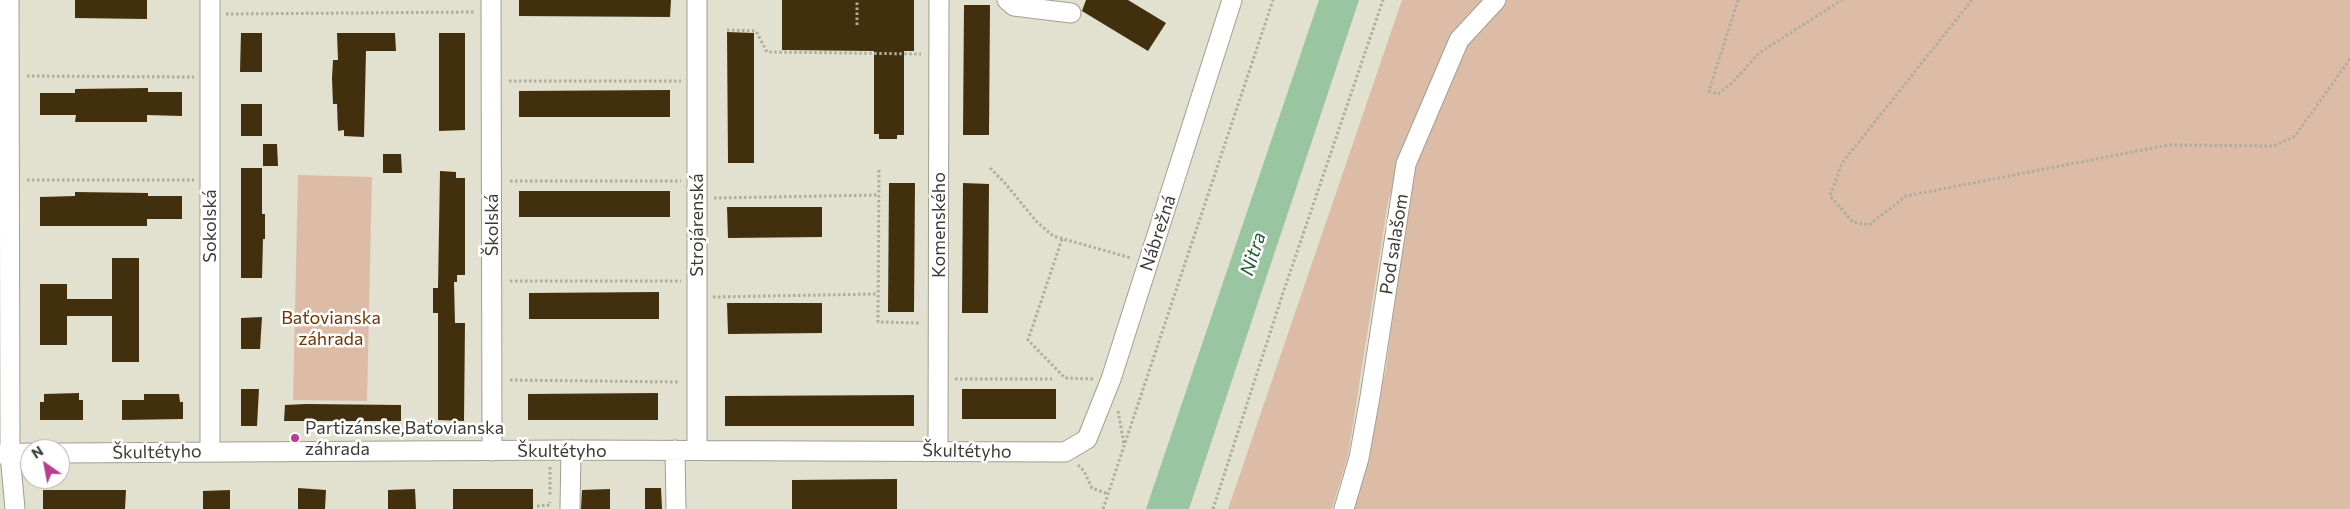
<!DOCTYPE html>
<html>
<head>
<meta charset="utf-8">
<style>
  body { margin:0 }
  #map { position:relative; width:2350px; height:509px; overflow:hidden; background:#e2e0ce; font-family:Commissioner,sans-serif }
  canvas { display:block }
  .north { position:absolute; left:20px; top:439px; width:50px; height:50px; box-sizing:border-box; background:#fff; border:1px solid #b1b0ad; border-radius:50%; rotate:327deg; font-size:14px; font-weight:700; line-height:20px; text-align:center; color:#3b3a33 }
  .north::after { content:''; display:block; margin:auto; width:18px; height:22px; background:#b93e90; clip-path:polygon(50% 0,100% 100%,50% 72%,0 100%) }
</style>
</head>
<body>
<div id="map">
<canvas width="2350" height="509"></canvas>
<div class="north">N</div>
</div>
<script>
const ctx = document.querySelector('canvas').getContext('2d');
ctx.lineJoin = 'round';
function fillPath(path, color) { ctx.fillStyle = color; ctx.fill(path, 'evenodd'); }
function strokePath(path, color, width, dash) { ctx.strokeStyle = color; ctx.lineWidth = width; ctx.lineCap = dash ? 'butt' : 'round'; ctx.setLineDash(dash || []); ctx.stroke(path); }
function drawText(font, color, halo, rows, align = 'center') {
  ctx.font = font + ' Commissioner,sans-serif'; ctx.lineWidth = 5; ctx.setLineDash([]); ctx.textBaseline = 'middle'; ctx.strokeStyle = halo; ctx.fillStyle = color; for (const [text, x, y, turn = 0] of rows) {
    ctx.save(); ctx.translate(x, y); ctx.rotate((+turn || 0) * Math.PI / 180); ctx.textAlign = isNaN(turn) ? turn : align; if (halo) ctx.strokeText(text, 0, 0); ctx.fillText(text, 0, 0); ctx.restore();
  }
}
const green = new Path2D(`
  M1402,0H1485L1456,29L1401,157L1388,202L1348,456L1332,509H1228Z
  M1504,0H2350V509H1350L1386,369L1408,179L1464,44Z
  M298,175L372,177L367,401L293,400Z`);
const water = new Path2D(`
  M1319,0H1359L1189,509H1146Z`);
const building = new Path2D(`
  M75,0H147V19L75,18Z
  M519,0H671L670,17L519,16Z
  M782,0H914V51H904V135H897V139H879V134H874V51L782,50Z
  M1086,0H1128L1166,23L1148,51L1082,11Z
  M964,5H990L989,135H963Z
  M727,32L754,33V163H728Z
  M241,33H262V72H240Z
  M337,33H395L396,51H366L364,137L344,136V130L338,131L337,104H333L332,78L333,60H338Z
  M439,33H465V130L439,131Z
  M148,88V92H182V116L147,115V122H75L76,115H40V93H75V89Z
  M670,90V117H519V91Z
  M241,104H262V136H241Z
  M263,144H277L278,166H263Z
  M383,154H401L402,173H383Z
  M241,168H262V214H265V239H263L262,278H241Z
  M440,171L456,172V178H465V275H457V282H454L455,323H465L464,421L438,420V313H433V288H438Z
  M889,183H915L914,312H888Z
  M963,183L989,184L988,313H962Z
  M519,191H670V217H519Z
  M75,192L148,193V196H182V219H147V226H40V197L75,196Z
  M727,207H822V237L728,238Z
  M112,258H139V362H112V316H67V345H40V284H67V299H112Z
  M659,292V319H529V293Z
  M727,303H822V333L728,334Z
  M262,317L260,349H241V318Z
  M241,389H259L257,426H241Z
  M962,389H1056V419H962Z
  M79,393V400H83V420H40V402H44V394Z
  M658,393V420H528V394Z
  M144,394H179L180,402H183V419L122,420V400H144Z
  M914,395V426H725V396Z
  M306,404L401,405V421H284L285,405Z
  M897,479V509H792V480Z
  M298,488L326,490L325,509H298Z
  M645,488H661L662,509H645Z
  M415,489L416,509H388V490Z
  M453,489H533V509H453Z
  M610,489V509H581L582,490Z
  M43,490H126L125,509H43Z
  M230,490V509H203V491Z`);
const path = new Path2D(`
  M1738,0L1709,91L1718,94L1732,83L1759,53L1842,0
  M1972,0L1842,163L1830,196L1853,222L1869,225L1906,196L2168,145L2274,146L2295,136L2350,59
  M226,14L475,12
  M857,25V0
  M727,30L756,31L767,52L921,54
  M27,76L194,77
  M509,81H681
  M990,168L1004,182L1036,221L1053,236L1131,258
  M879,170L878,322L920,323
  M27,180H194
  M510,181H681
  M714,198L878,195
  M1062,239L1028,340L1065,378L1093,379
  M510,281H681
  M713,297L877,294
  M955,379H1052
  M510,380L679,382
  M1118,411L1124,444
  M1078,465L1084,471L1092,488L1108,494
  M550,467V495
  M537,506L550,505V502
  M1103,509L1273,0
  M1213,509L1282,296L1383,0`);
const minor = new Path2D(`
  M9,0L10,454L15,509
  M491,0L492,451
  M1007,0L1014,6L1071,13
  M675,450L676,509
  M697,450V0
  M938,450L939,0
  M210,451V0
  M60,453L571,450L1065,452L1087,439L1111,379L1232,0
  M0,454L30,453
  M570,509L571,450
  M1344,509L1359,458L1370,397L1406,164L1459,40L1496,0`);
const markers = [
  [295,438,5,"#b93e90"]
];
const streetNames = [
  ["Školská",492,225,-90],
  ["Strojárenská",697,225,-90],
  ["Komenského",939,225,-90],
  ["Sokolská",210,226,-90],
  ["Nábrežná",1158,233,-72],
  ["Pod salašom",1394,244,-81],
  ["Škultétyho",562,451],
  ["Škultétyho",967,451,1],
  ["Škultétyho",157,452,-1]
];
const parkNames = [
  ["Baťovianska",331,318],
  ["záhrada",331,339]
];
const poiNames = [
  ["Partizánske,Baťovianska",305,428],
  ["záhrada",305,449]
];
const waterNames = [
  ["Nitra",1253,254,-72]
];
fillPath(green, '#ddbca7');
fillPath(water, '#99c5a0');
fillPath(building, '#422f0d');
strokePath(minor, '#a19f8f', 21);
strokePath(path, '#aead9e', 3, [2.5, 2.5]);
strokePath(minor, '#fff', 19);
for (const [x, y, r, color] of markers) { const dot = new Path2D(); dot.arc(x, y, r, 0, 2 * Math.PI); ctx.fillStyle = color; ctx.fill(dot); strokePath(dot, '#fff', 2); }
drawText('18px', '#3b3a33', '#fff', streetNames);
drawText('18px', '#6e3500', '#fff', parkNames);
drawText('18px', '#3b3a33', '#fff', poiNames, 'left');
drawText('italic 19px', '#1f5e2f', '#fff', waterNames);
</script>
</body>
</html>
